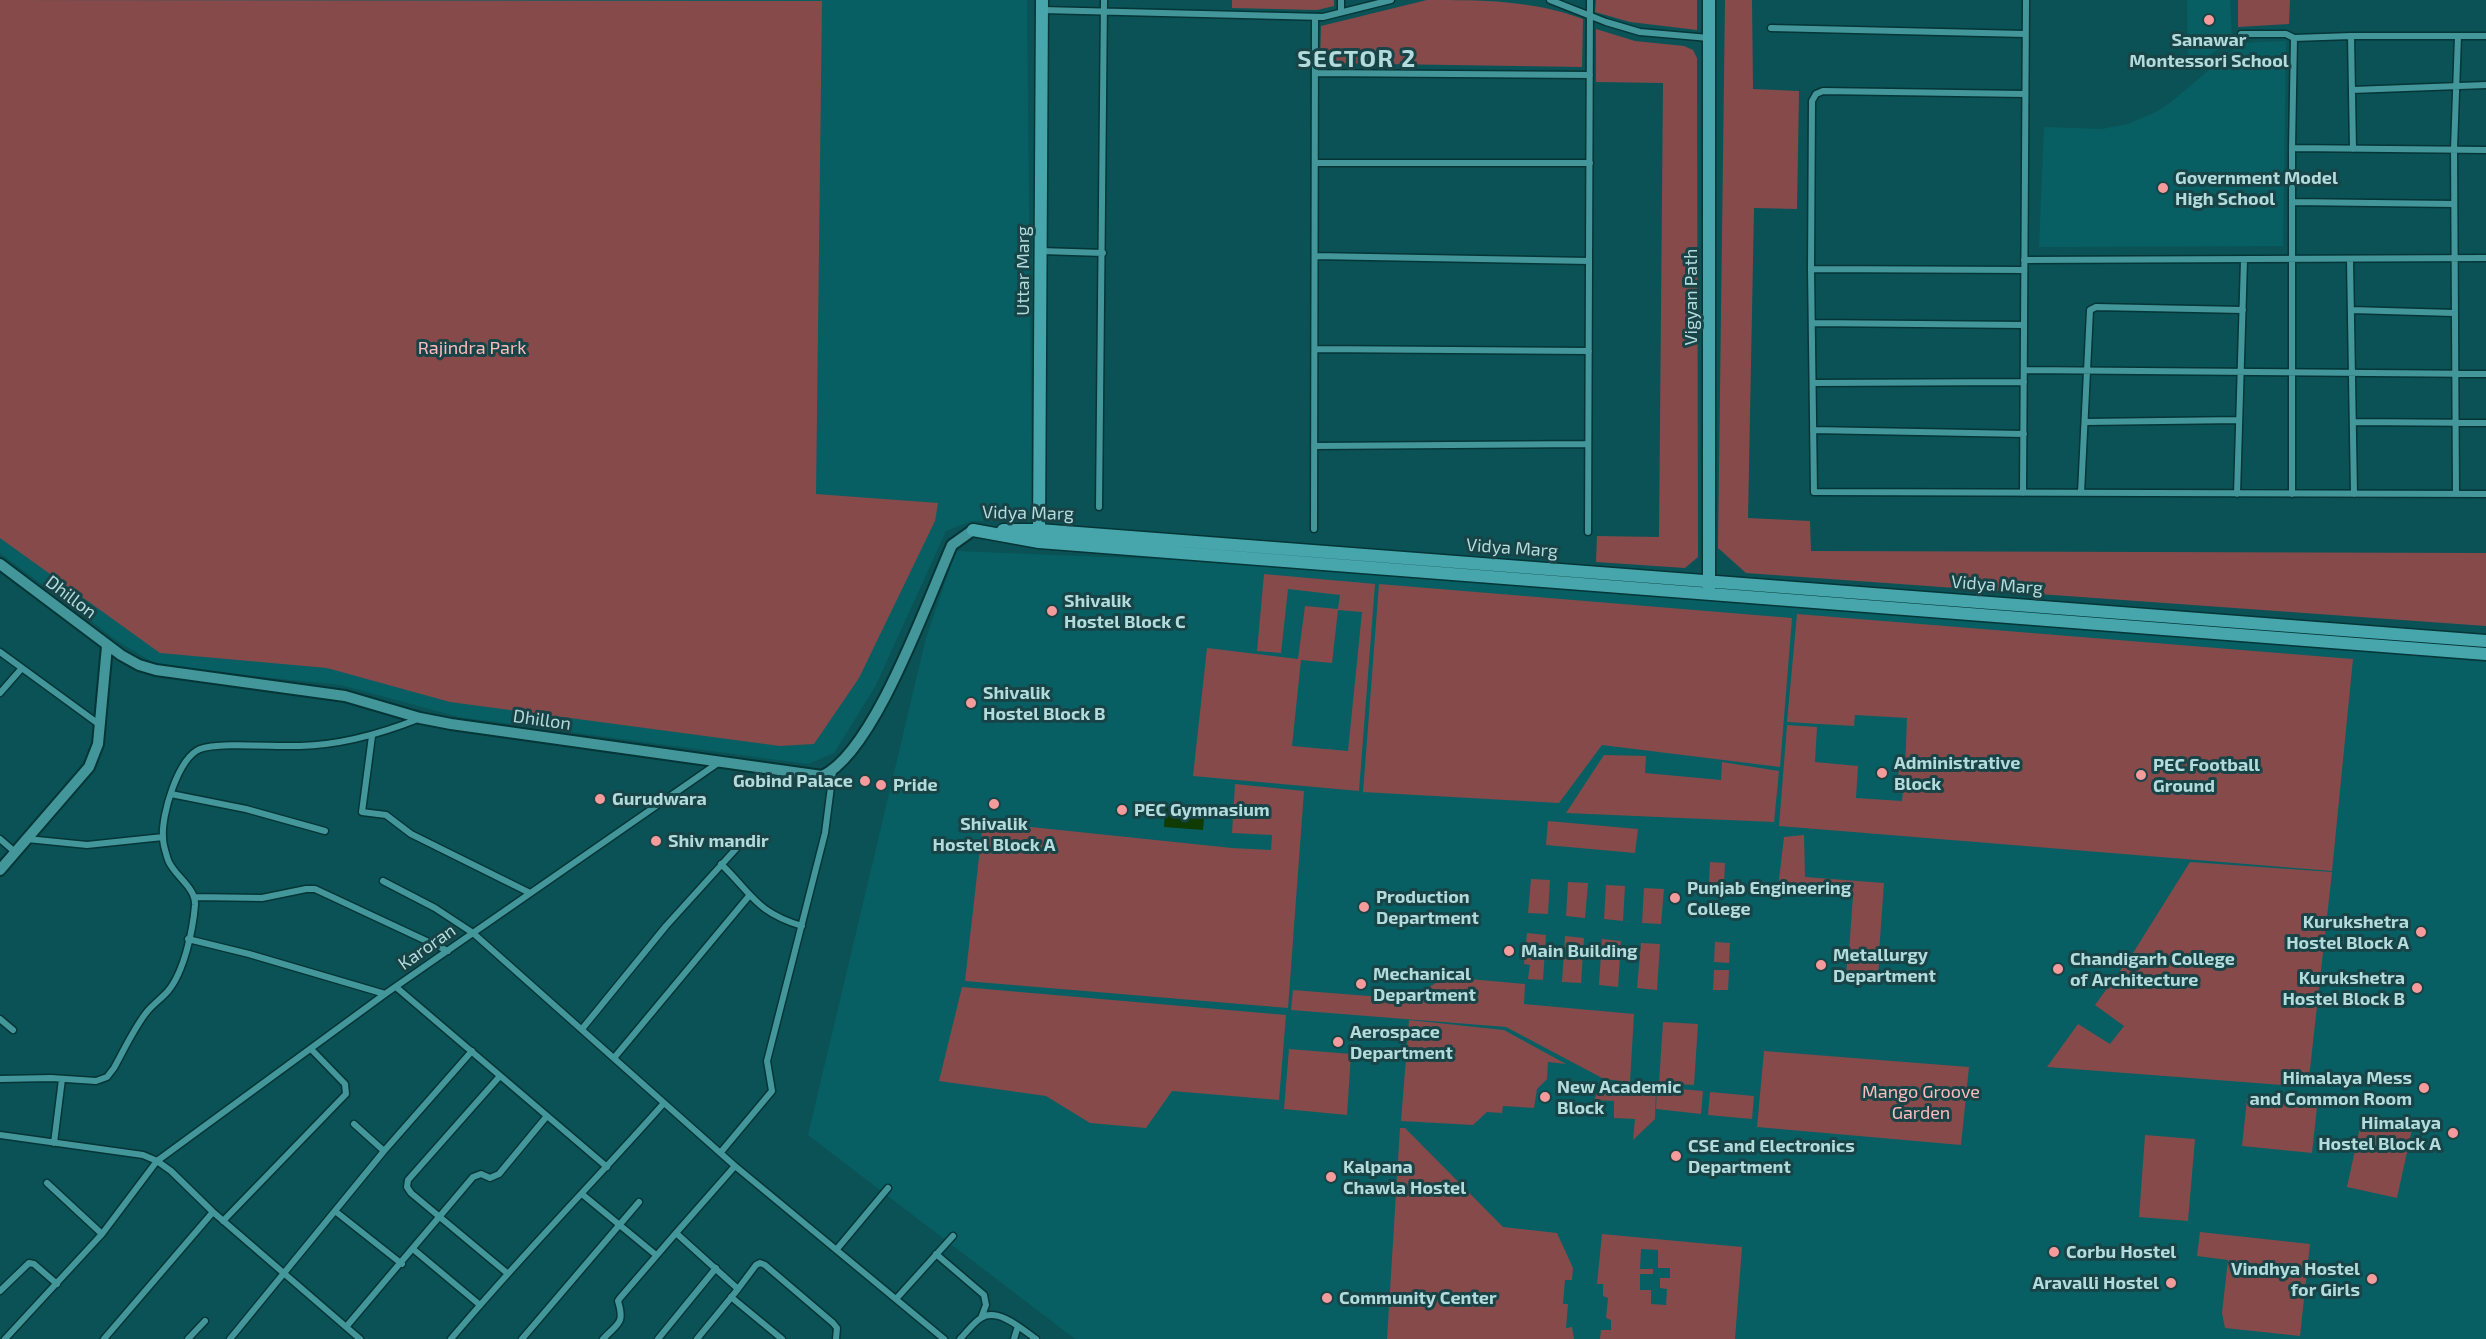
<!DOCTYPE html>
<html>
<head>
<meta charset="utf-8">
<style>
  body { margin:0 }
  canvas { display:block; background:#0a5255 }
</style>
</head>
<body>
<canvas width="2486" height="1339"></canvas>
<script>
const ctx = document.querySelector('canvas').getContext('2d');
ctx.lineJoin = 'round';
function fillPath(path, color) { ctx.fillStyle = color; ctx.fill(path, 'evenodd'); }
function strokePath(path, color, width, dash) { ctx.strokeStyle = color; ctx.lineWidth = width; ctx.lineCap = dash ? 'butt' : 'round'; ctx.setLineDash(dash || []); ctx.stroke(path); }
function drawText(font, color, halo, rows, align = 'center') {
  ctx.font = font + ' "Exo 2",sans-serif'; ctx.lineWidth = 6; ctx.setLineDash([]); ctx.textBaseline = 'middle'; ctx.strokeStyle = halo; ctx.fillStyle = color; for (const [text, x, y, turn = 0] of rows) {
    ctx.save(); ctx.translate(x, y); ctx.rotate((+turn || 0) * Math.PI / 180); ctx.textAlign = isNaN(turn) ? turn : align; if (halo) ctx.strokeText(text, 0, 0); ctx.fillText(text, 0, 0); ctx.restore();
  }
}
const built = new Path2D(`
  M0,0H1027L1032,521H972L946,531L875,687L834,753L808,764L459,717L341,685L159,666L119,642L0,553Z
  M2187,0H2230L2232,39L2188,71Z
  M2286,41L2283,246L2039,247L2044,127L2102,129L2128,124L2156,112L2171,102L2241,43Z
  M956,551L1378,568L1796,600L2486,662V1339H1075L808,1135L926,638Z`);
const green = new Path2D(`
  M0,0L822,1L816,494L938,503L935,521L859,678L814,744L780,746L450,702L327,668L160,653L0,538Z
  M1232,0H1334V6L1317,10L1232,8Z
  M1427,0C1481,0 1533,0 1583,19L1582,67L1320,63L1321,26Z
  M1596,0H1697V30L1630,22L1595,12Z
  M1725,0H1752L1753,89L1799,91L1797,209L1754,208L1748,518L1810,521L1811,551L2486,553V626L1746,573L1718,548Z
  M2238,0H2290L2289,24L2238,27Z
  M1596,29L1635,41L1684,46L1693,50L1697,58L1698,557L1685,568L1596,562L1597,536L1659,537L1663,83L1596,82Z
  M1264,574L1375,584L1359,791L1193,776L1207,648L1298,659L1305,606L1338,609L1340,595L1288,589L1281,653L1257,651ZM1338,610L1362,612L1348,751L1292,746L1301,660L1332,663Z
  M1379,584L1792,618L1780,767L1602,745L1559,803L1363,792Z
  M1797,614L2353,659L2332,871L1779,826L1787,725L1817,727L1815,762L1858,766L1856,798L1902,801L1904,779H1898L1899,769H1905L1907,718L1855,715L1854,726L1787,722Z
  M1604,755L1646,756L1645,773L1721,780L1722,762L1779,771L1774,822L1566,813Z
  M1235,784L1304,791L1288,1008L965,981L983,822L1232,848L1271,850L1272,835L1232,833Z
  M1548,821L1638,829L1635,853L1546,845Z
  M1804,835L1805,877L1884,883L1879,953L1849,951L1853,896L1778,888L1784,837Z
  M1710,862L1725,863L1724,884L1709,883Z
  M2190,862L2332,872L2308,1087L2047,1067L2078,1024L2110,1044L2124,1026L2095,1005L2133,953Z
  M1531,879L1550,880L1548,914L1528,913Z
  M1568,882L1588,883L1585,918L1566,916Z
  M1606,885L1625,886L1623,921L1604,919Z
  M1644,888L1664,889L1661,924L1642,923Z
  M1527,933L1546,935L1543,980L1528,979L1530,965L1524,964Z
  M1565,936L1584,938L1581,983L1562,982Z
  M1602,939L1621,941L1618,987L1599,985Z
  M1715,942L1730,943L1729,963L1714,962Z
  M1641,943L1660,944L1657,990L1637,988Z
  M1847,960L1879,963L1877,984L1846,982Z
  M1714,970H1729L1728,990H1713Z
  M1447,977L1525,984L1524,1004L1634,1014L1630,1082L1604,1079L1506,1027L1291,1010L1293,990L1407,999Z
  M962,987L1286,1015L1279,1100L1172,1091L1146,1128L1090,1123L1046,1096L939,1081Z
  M1409,1020L1504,1030L1566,1064L1548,1062L1547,1079L1537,1089L1534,1108L1503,1106L1502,1113L1487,1112L1473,1125L1401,1121Z
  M1663,1022L1698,1024L1694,1085L1659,1083Z
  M1289,1049L1351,1054L1347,1115L1284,1109Z
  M1764,1051L1969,1067L1961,1145L1757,1127Z
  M1602,1082L1656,1087L1655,1119L1633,1140L1635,1119L1614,1118V1101L1594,1100Z
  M1657,1087L1703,1091L1701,1114L1656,1109Z
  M1710,1092L1754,1096L1752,1119L1708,1115Z
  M2247,1099L2317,1107L2312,1153L2242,1146Z
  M2362,1118L2412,1129L2397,1198L2347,1187Z
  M1400,1128H1405L1503,1227L1557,1233L1573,1268L1572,1280H1565L1563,1304H1568L1566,1328L1572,1327L1574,1339H1387Z
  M2145,1135L2195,1139L2188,1221L2139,1217Z
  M2200,1232L2310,1244L2300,1336L2225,1328L2222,1313L2228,1260L2197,1256Z
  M1602,1234L1742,1247L1735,1339H1600L1601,1330H1611V1320L1606,1318L1608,1298L1603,1296V1284H1597ZM1641,1249L1658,1250V1268H1670V1278H1660V1288L1667,1289L1666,1305L1651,1304V1290H1640V1274H1653V1269H1640Z`);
const water = new Path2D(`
  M1165,806L1205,808L1203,830L1164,827Z`);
const minor = new Path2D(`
  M1550,0L1606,22L1640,32L1709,38
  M1042,10L1323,17L1391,0
  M1341,12V0
  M1771,28L2025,34
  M2241,34H2286L2294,38L2351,36H2486
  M2351,36L2353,149
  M1315,73L1590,75
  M2352,90L2486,85
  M2025,94L1823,91L1816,94L1812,101L1811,269L1814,492L2486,494
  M2292,148L2486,150
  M1315,163H1590
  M2292,202L2454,204
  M1041,251L1103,253
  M1315,256L1589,261
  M2024,260L2486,258
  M2350,260L2354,494
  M1811,269L2024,270
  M2351,310L2454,313
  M1812,323L2024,325
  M1315,349L1589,351
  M2024,370L2486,374
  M1813,383L2024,382
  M2085,422L2239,420
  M2353,422L2486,423
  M1813,430L2024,434
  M1314,446L1588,444
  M2023,493L2026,0
  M2081,493L2090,310L2096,307L2243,310
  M2237,494L2244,260
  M2292,494V148L2294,38
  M2456,494L2454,149L2458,36
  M1099,507L1104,0
  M1314,529L1315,17
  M1588,532L1590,0
  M0,652L100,725
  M0,693L22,668
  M372,736L362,812L386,815L411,834L530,893
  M171,794L246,809L325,831
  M0,839L15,852
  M27,839L87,845L163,837
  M721,864C753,895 756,912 802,926
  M383,881L435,908L473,933L735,1166L676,1233L738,1289L697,1339
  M195,897L262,898L306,889H315L448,951
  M188,939L249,954L385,994
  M396,987L607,1167
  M0,1019L13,1030
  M582,1029L666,926L743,841
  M614,1058L749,896
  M500,1076L408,1180L407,1187L411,1193L507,1273
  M0,1079L51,1078L96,1081L107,1077L114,1068C124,1050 133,1030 146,1013C152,1005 161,999 168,991C184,972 193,930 195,905C196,887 174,876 168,860C166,853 163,845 163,838C161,815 178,758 200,749C218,742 277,747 300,746C341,745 380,734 418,719
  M354,1124L384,1151L472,1051
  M0,1135L143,1155L157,1161L171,1171L213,1212L360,1339
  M54,1143L62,1079
  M721,1152L772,1091L767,1061L825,833L833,771
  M735,1166L944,1339
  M47,1183L102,1234
  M582,1194L656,1255
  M335,1211L402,1264
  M223,1221L346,1094L345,1084L311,1049
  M413,1249L480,1305
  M837,1249L888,1188
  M936,1254L984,1295L986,1305L981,1318
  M738,1289L756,1265L760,1263L765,1265L833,1323L837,1328L836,1339
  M0,1291L29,1263L34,1264L57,1284
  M731,1297L782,1339
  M896,1299L953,1236
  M346,1327L473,1177L481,1174L490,1178L499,1174L547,1116
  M5,1339L102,1234L157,1161L385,994L718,763
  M104,1339L213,1212
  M188,1339L205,1321
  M230,1339L384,1151
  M451,1339C519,1258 594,1182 664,1103
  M522,1339L639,1202
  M603,1339C618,1323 625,1324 618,1301L620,1298L676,1233
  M658,1339L716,1268
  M960,1339C966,1333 973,1323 981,1318C998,1307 1023,1330 1036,1339
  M1014,1339L1018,1326`);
const tertiary = new Path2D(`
  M0,564L121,655L139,665L156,670L345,696L420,718L451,724L822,776C874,753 928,599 952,545L973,530
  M0,870L89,767L98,744L107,646`);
const secondary = new Path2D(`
  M973,530L1039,542L2486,654
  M1003,530H1039L2486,641
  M1039,536L1042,0
  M1709,589V0`);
const markers = [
  [2209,20,6,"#f59b9b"],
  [2163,188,6,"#f59b9b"],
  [1052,611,6,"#f59b9b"],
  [971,703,6,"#f59b9b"],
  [1882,773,6,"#f59b9b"],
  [2141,775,6,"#f59b9b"],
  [865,781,6,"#f59b9b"],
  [881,785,6,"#f59b9b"],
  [600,799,6,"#f59b9b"],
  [994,804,6,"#f59b9b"],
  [1122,810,6,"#f59b9b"],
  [656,841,6,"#f59b9b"],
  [1675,898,6,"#f59b9b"],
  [1364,907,6,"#f59b9b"],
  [2421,932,6,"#f59b9b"],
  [1509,951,6,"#f59b9b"],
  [1821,965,6,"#f59b9b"],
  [2058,969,6,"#f59b9b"],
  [1361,984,6,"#f59b9b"],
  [2417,988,6,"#f59b9b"],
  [1338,1042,6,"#f59b9b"],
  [2424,1088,6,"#f59b9b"],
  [1545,1097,6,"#f59b9b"],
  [2453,1133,6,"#f59b9b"],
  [1676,1156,6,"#f59b9b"],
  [1331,1177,6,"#f59b9b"],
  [2054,1252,6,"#f59b9b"],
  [2372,1279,6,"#f59b9b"],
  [2171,1283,6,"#f59b9b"],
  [1327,1298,6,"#f59b9b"]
];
const poiNames = [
  ["Sanawar",2209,40,"center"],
  ["Montessori School",2209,61,"center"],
  ["Government Model",2175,178],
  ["High School",2175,199],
  ["Shivalik",1064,601],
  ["Hostel Block C",1064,622],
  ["Shivalik",983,693],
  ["Hostel Block B",983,714],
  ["Administrative",1894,763],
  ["Block",1894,784],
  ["PEC Football",2153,765],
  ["Ground",2153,786],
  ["Gobind Palace",853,781,"right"],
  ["Pride",893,785],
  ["Gurudwara",612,799],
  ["PEC Gymnasium",1134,810],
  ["Shivalik",994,824,"center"],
  ["Hostel Block A",994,845,"center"],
  ["Shiv mandir",668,841],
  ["Punjab Engineering",1687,888],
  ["College",1687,909],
  ["Production",1376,897],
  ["Department",1376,918],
  ["Kurukshetra",2409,922,"right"],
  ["Hostel Block A",2409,943,"right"],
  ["Main Building",1521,951],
  ["Metallurgy",1833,955],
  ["Department",1833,976],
  ["Chandigarh College",2070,959],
  ["of Architecture",2070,980],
  ["Mechanical",1373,974],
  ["Department",1373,995],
  ["Kurukshetra",2405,978,"right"],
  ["Hostel Block B",2405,999,"right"],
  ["Aerospace",1350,1032],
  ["Department",1350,1053],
  ["Himalaya Mess",2412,1078,"right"],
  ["and Common Room",2412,1099,"right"],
  ["New Academic",1557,1087],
  ["Block",1557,1108],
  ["Himalaya",2441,1123,"right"],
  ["Hostel Block A",2441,1144,"right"],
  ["CSE and Electronics",1688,1146],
  ["Department",1688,1167],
  ["Kalpana",1343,1167],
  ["Chawla Hostel",1343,1188],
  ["Corbu Hostel",2066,1252],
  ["Vindhya Hostel",2360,1269,"right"],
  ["for Girls",2360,1290,"right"],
  ["Aravalli Hostel",2159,1283,"right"],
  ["Community Center",1339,1298]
];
const streetNames = [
  ["Uttar Marg",1023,271,-90],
  ["Vigyan Path",1691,297,-90],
  ["Vidya Marg",1028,513,1],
  ["Vidya Marg",1512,548,4],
  ["Vidya Marg",1997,585,4],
  ["Dhillon",71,597,37],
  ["Dhillon",542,720,8],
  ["Karoran",427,947,-35]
];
const parkNames = [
  ["Rajindra Park",472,348],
  ["Mango Groove",1921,1092],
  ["Garden",1921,1113]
];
const districtNames = [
  ["SECTOR 2",1357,59]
];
fillPath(built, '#075f63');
fillPath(green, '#864a4b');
fillPath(water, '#103c04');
strokePath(minor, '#043537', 9);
strokePath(tertiary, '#043537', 14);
strokePath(secondary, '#043537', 15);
strokePath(minor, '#43969a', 6);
strokePath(tertiary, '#43969a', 10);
strokePath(secondary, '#47a6ab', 12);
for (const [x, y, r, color] of markers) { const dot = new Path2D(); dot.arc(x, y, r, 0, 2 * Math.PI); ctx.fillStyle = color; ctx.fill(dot); strokePath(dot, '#184447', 2); }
drawText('bold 18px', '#b4dbdc', '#184447', poiNames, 'left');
drawText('18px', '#b4dbdc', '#184447', streetNames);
drawText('18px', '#fdbcbb', '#184447', parkNames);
ctx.letterSpacing = '1.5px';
drawText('bold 24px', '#b4dbdc', '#184447', districtNames);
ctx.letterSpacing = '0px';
</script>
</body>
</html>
